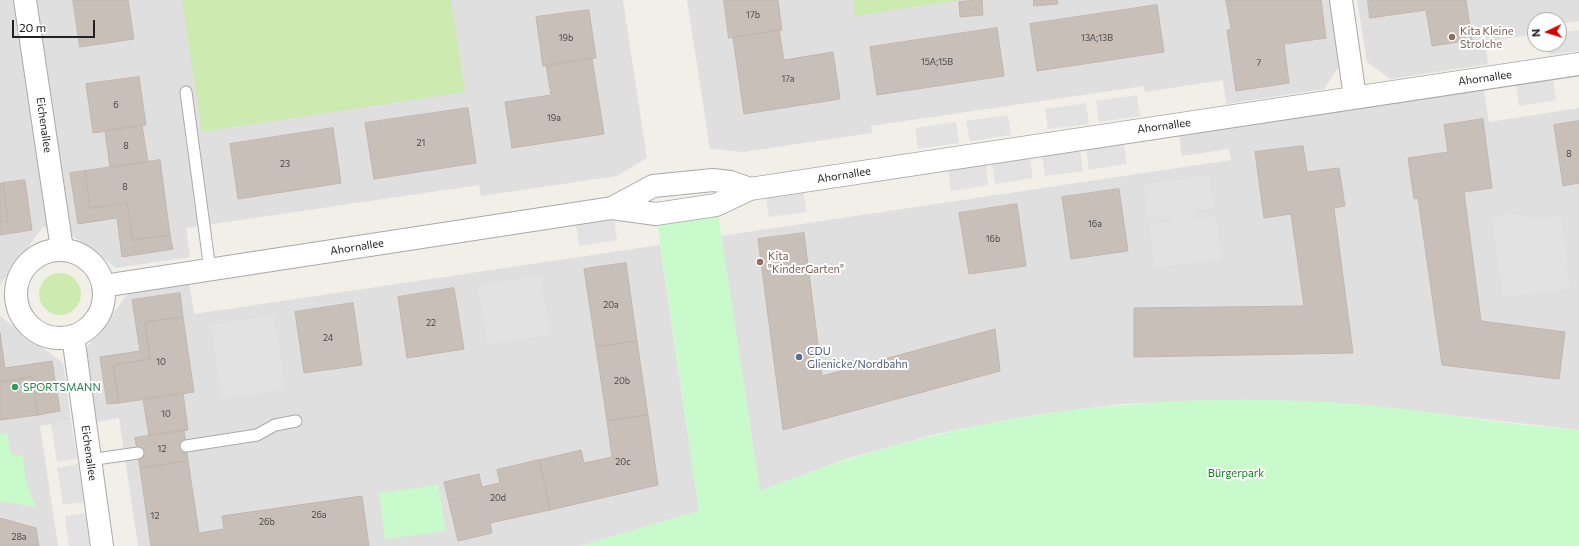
<!DOCTYPE html>
<html>
<head>
<meta charset="utf-8">
<style>
  body { margin:0 }
  #map { position:relative; width:1579px; height:546px; overflow:hidden; background:#f2efe9; font-family:Commissioner,sans-serif }
  canvas { display:block }
  .north { position:absolute; left:1527px; top:12px; width:40px; height:40px; box-sizing:border-box; background:#fff; border:1px solid #a7a7a7; border-radius:50%; rotate:266deg; font-size:11px; font-weight:700; line-height:16px; text-align:center; color:#222 }
  .north::after { content:''; display:block; margin:auto; width:14px; height:18px; background:#d40000; clip-path:polygon(50% 0,100% 100%,50% 72%,0 100%) }
  .scale { position:absolute; left:12px; top:20px; width:83px; height:18px; box-sizing:border-box; border:2px solid #222; border-top:0; padding-left:5px; font-size:12px; line-height:14px; white-space:nowrap; color:#222; -webkit-text-stroke:3px #fff; paint-order:stroke }
</style>
</head>
<body>
<div id="map">
<canvas width="1579" height="546"></canvas>
<div class="north">N</div>
<div class="scale">20 m</div>
</div>
<script>
const ctx = document.querySelector('canvas').getContext('2d');
ctx.lineJoin = 'round';
function fillPath(path, color) { ctx.fillStyle = color; ctx.fill(path, 'evenodd'); }
function strokePath(path, color, width, dash) { ctx.strokeStyle = color; ctx.lineWidth = width; ctx.lineCap = dash ? 'butt' : 'round'; ctx.setLineDash(dash || []); ctx.stroke(path); }
function drawText(font, color, halo, rows, align = 'center') {
  ctx.font = font + ' Commissioner,sans-serif'; ctx.lineWidth = 4; ctx.setLineDash([]); ctx.textBaseline = 'middle'; ctx.strokeStyle = halo; ctx.fillStyle = color; for (const [text, x, y, turn = 0] of rows) {
    ctx.save(); ctx.translate(x, y); ctx.rotate((+turn || 0) * Math.PI / 180); ctx.textAlign = isNaN(turn) ? turn : align; if (halo) ctx.strokeText(text, 0, 0); ctx.fillText(text, 0, 0); ctx.restore();
  }
}
const residential = new Path2D(`
  M0,0H623L647,158L617,176L481,196L479,185L186,228L190,257L116,268L69,233L43,227L0,285Z
  M687,0H1331L1340,65L1324,89L1226,104L1223,80L1145,92L1144,86L871,126L872,133L743,152L710,149Z
  M1357,0H1579V21L1559,24V20H1535V34L1485,42L1488,64L1390,79L1367,62Z
  M1484,90L1489,122L1579,108V430L1354,404L1209,400L1121,404L1028,416L936,434L846,459L760,491L721,236L1231,160L1229,149L1182,156L1179,135Z
  M660,245L699,511L580,546H138L119,418L97,422L85,350L130,291L189,282L194,314Z
  M0,316L63,363L71,421L40,426L58,546H0Z`);
const grass = new Path2D(`
  M182,0H451L465,92L202,132Z
  M853,0H961L855,16Z
  M39 294a21 21 0 1 1 42 0a21 21 0 1 1-42 0Z`);
const park = new Path2D(`
  M718,213L760,491C956,414 1146,389 1355,404C1401,408 1446,415 1492,421C1521,425 1550,427 1579,430V546H580L699,511L657,221Z
  M7,433L11,454L23,456L26,483L36,507L0,501V434Z
  M438,485L446,531L385,539L379,493Z`);
const parking = new Path2D(`
  M1579,30V51L1549,55L1547,44H1559V33Z
  M1553,80L1556,100L1519,106L1516,85Z
  M1137,95L1140,116L1099,122L1096,101Z
  M1086,103L1089,124L1048,129L1045,109Z
  M1008,115L1011,135L970,141L966,121Z
  M956,122L959,143L918,149L915,128Z
  M1124,144L1127,164L1089,170L1086,149Z
  M1080,150L1083,171L1045,176L1042,155Z
  M1030,157L1033,178L995,184L992,163Z
  M986,164L988,185L951,191L948,170Z
  M1210,175L1214,208L1194,210L1195,219L1215,216L1222,258L1155,268L1149,225L1169,222L1168,215L1148,218L1143,185Z
  M803,191L807,212L769,217L766,197Z
  M1511,214L1539,219L1561,216L1570,288L1503,297L1492,216Z
  M614,219L617,240L579,246L576,225Z
  M541,276L550,335L487,344L478,285Z
  M274,315L285,389L222,398L211,325Z
  M71,421L77,459L57,462L51,424Z
  M78,464L84,502L63,505L57,468Z
  M85,513L90,546H69L65,516Z`);
const building = new Path2D(`
  M73,0H128L134,39L80,47Z
  M724,0H778L782,30L729,38Z
  M982,0L983,15L960,17L959,2Z
  M1034,0H1057L1058,4L1034,6Z
  M1226,0H1321L1326,38L1284,44L1289,83L1236,91L1227,30L1231,29Z
  M1368,0H1466L1472,40L1432,46L1426,10L1370,18Z
  M1157,5L1164,52L1037,71L1030,24Z
  M589,10L596,58L543,66L536,17Z
  M997,28L1004,76L877,95L870,47Z
  M779,30L784,60L833,52L840,99L744,114L733,38Z
  M592,58L604,134L512,148L505,102L551,95L546,65Z
  M139,77L146,125L93,133L86,84Z
  M468,108L476,163L374,179L365,123Z
  M1483,119L1492,188L1464,192L1481,321L1565,332L1559,379L1442,365L1418,198L1414,199L1408,158L1448,152L1444,125Z
  M1579,121V183L1563,186L1554,125Z
  M142,125L148,162L110,168L105,131Z
  M333,128L341,183L238,199L230,144Z
  M1303,146L1307,172L1339,168L1345,206L1334,208L1353,353L1134,357V308L1304,306L1291,214L1264,218L1255,152Z
  M160,160L170,235L133,240L127,203L90,208L85,171Z
  M85,171L90,208L127,203L133,240L170,235L173,249L122,257L117,218L78,224L70,173Z
  M25,180L32,230L0,235V222L8,221L3,183Z
  M3,183L8,221L0,222V184Z
  M1119,189L1128,251L1071,259L1062,197Z
  M1017,204L1026,266L969,274L959,213Z
  M804,233L822,376L995,329L1000,371L783,430L758,239Z
  M626,263L637,341L596,347L584,269Z
  M454,288L464,349L407,358L398,297Z
  M180,293L183,317L145,322L150,359L113,365L119,403L107,404L100,357L140,351L132,300Z
  M353,303L362,365L304,373L295,312Z
  M183,317L194,392L119,403L113,365L150,359L145,322Z
  M0,333L5,368L52,361L60,411L38,415L32,377L0,382Z
  M637,341L648,415L607,421L596,347Z
  M32,377L38,415L0,420V382Z
  M183,393L188,430L149,436L143,399Z
  M648,415L658,485L550,510L539,460L581,450L584,463L612,457L607,421Z
  M184,430L188,461L140,468L135,438Z
  M539,460L550,510L490,523L492,533L458,541L444,482L479,474L482,487L500,483L497,470Z
  M188,461L199,533L224,529L222,516L362,496L369,546H151L140,468Z
  M0,518L36,528L39,546H0Z`);
const service = new Path2D(`
  M186,92L210,270
  M186,446L257,435L275,425L296,421
  M89,460L138,453`);
const minor = new Path2D(`
  M25,0L62,249
  M1341,0L1355,97
  M612,208L653,186L713,180L730,182L750,189
  M16 294a44 44 0 1 1 88 0a44 44 0 1 1-88 0Z
  M103,286L612,208L656,214L716,205L750,189L1579,64
  M73,336L102,546`);
const markers = [
  [1452,37,4,"#8d6e63"],
  [760,262,4,"#8d6e63"],
  [799,357,4,"#5c6f8a"],
  [15,387,4,"#2e9e5b"]
];
const numberNames = [
  ["17b",753,15],
  ["19b",566,38],
  ["13A;13B",1097,38],
  ["15A;15B",937,62],
  ["7",1259,63],
  ["17a",788,79],
  ["6",116,105],
  ["19a",554,118],
  ["21",421,143],
  ["8",126,146],
  ["8",1569,154],
  ["23",285,164],
  ["8",125,187],
  ["16a",1095,224],
  ["16b",993,239],
  ["20a",611,305],
  ["22",431,323],
  ["24",328,338],
  ["10",161,362],
  ["20b",622,381],
  ["10",166,414],
  ["12",162,449],
  ["20c",623,462],
  ["20d",498,498],
  ["26a",319,515],
  ["12",155,516],
  ["26b",267,522],
  ["28a",19,537]
];
const educationNames = [
  ["Kita Kleine",1460,31],
  ["Strolche",1460,44],
  ["Kita",768,256],
  ["\"KinderGarten\"",768,269]
];
const streetNames = [
  ["Ahornallee",1485,78,-8],
  ["Eichenallee",44,125,82],
  ["Ahornallee",1164,126,-8],
  ["Ahornallee",844,175,-9],
  ["Ahornallee",357,247,-9],
  ["Eichenallee",89,453,82]
];
const serviceNames = [
  ["CDU",807,351],
  ["Glienicke/Nordbahn",807,364]
];
const leisureNames = [
  ["SPORTSMANN",23,387]
];
const parkNames = [
  ["Bürgerpark",1236,473]
];
fillPath(residential, '#e0dfdf');
fillPath(grass, '#cdebb0');
fillPath(park, '#c8facc');
fillPath(parking, '#e2e2e2');
fillPath(building, '#c7bfb8');
strokePath(building, '#c4b6ab', 1);
strokePath(service, '#a9a9a9', 13);
strokePath(minor, '#a9a9a9', 24);
strokePath(service, '#fff', 11);
strokePath(minor, '#fff', 22);
for (const [x, y, r, color] of markers) { const dot = new Path2D(); dot.arc(x, y, r, 0, 2 * Math.PI); ctx.fillStyle = color; ctx.fill(dot); strokePath(dot, '#fff', 1.5); }
drawText('9px', '#4b4948', null, numberNames);
drawText('11px', '#785e54', '#fff', educationNames, 'left');
drawText('11px', '#222', '#fff', streetNames);
drawText('11px', '#4e5e75', '#fff', serviceNames, 'left');
drawText('11px', '#27864d', '#fff', leisureNames, 'left');
drawText('11px', '#0c8416', '#fff', parkNames);
</script>
</body>
</html>
